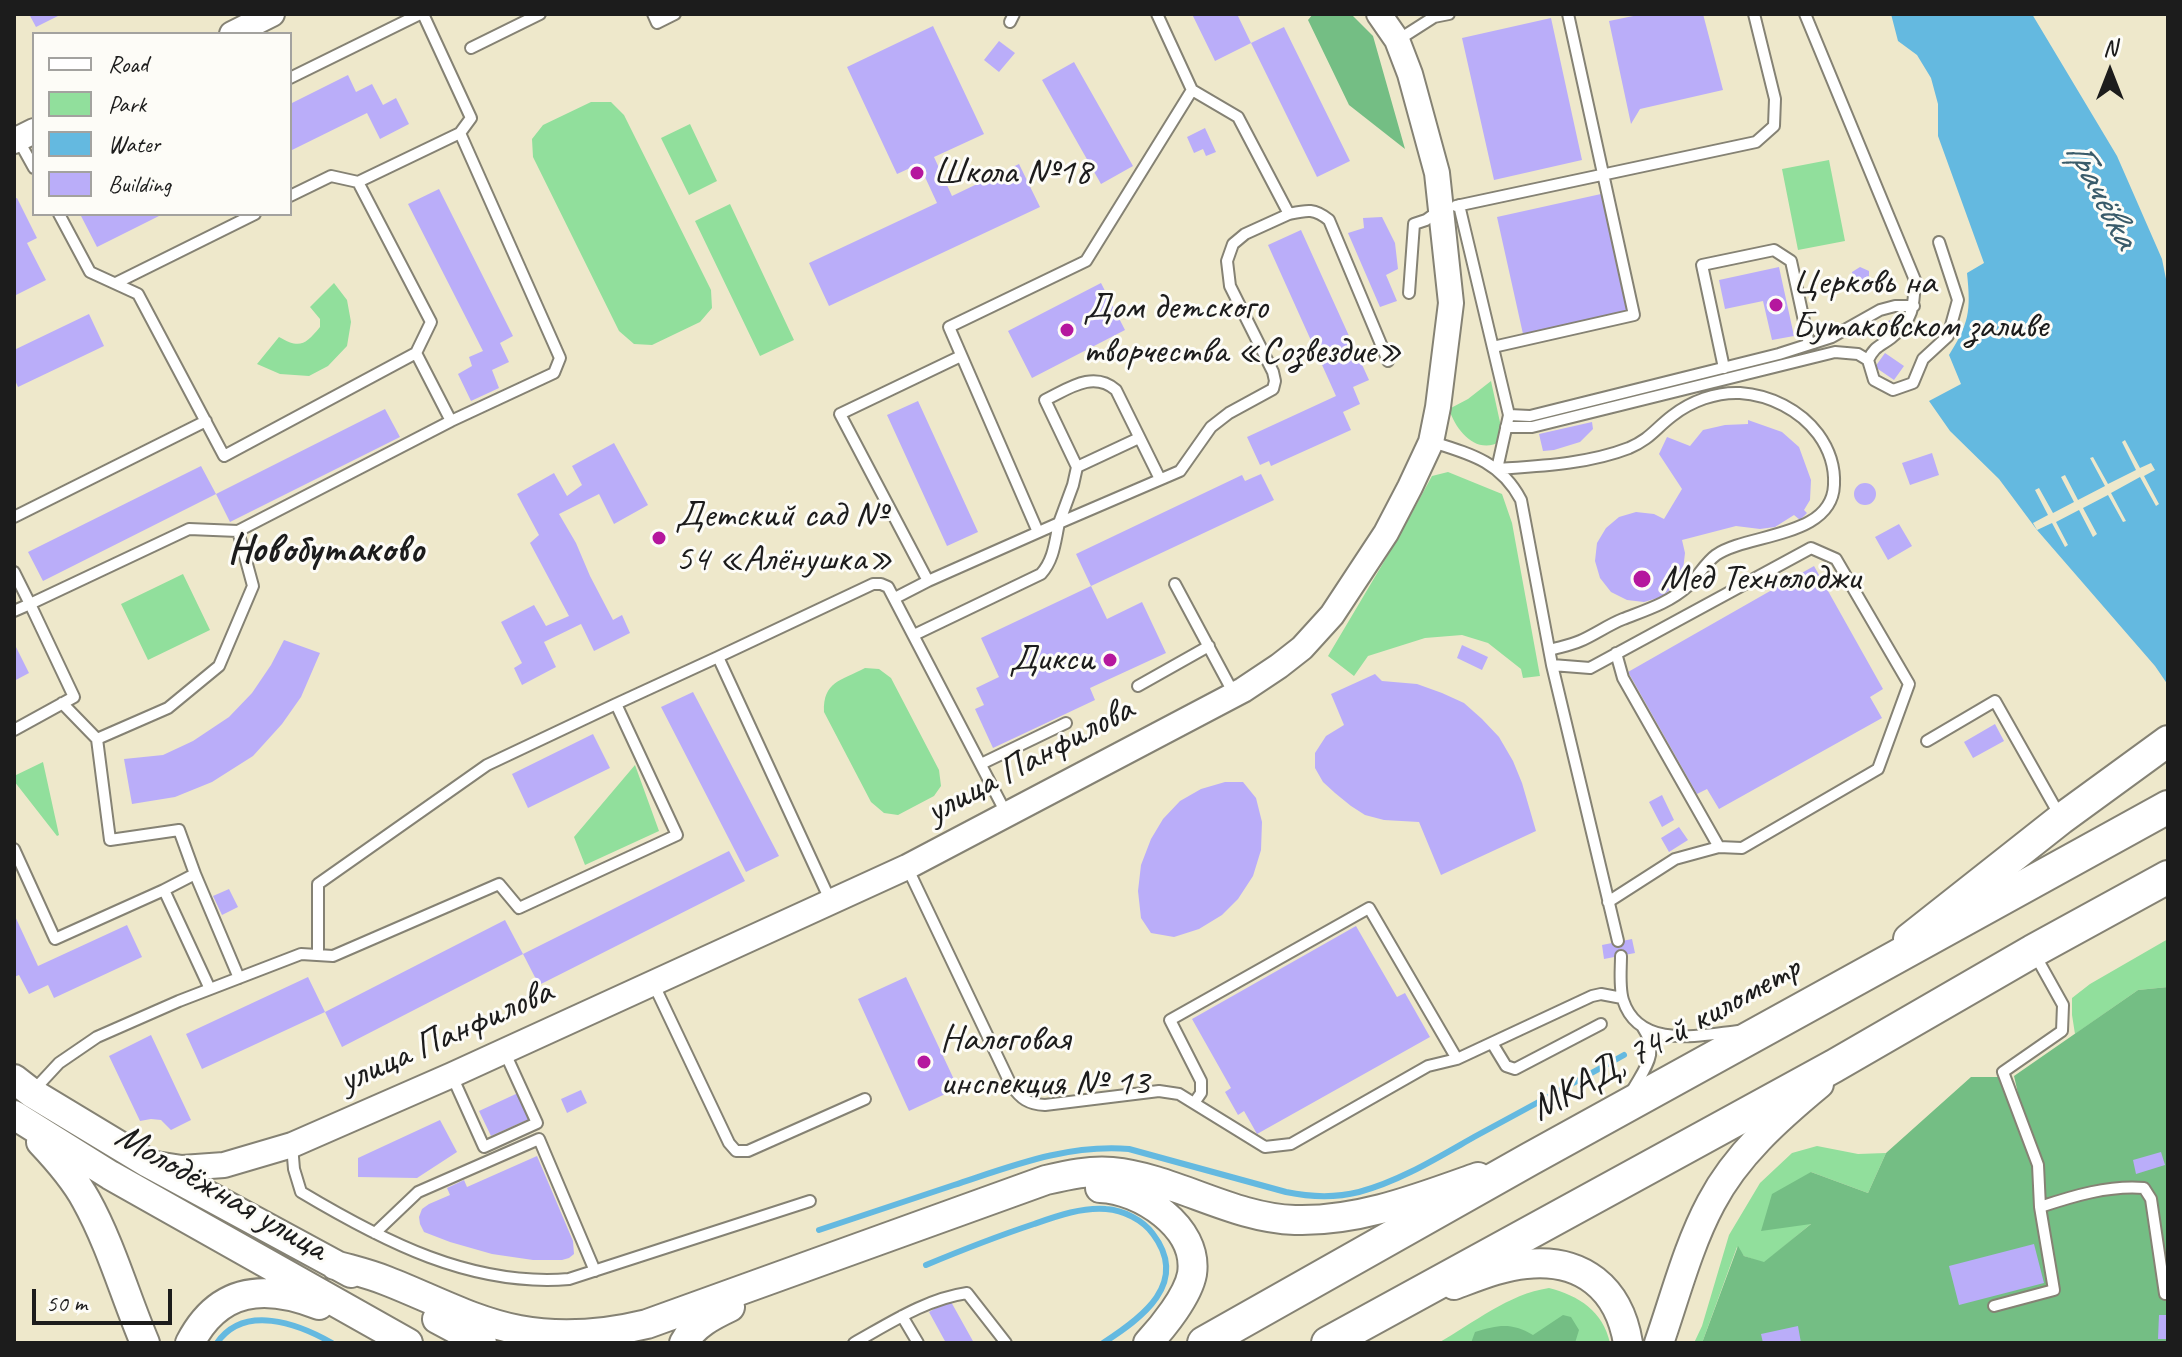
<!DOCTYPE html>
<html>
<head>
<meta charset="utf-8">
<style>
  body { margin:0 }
  #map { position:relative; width:2182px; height:1357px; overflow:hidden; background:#eee8cb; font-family:Caveat,sans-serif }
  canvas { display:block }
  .frame { position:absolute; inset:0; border:16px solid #1c1c1c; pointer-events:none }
  .legend { position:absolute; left:32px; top:32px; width:260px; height:184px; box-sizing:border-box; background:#fdfcf7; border:2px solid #a3a29f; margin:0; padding:10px 14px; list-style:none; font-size:24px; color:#1c1c1c }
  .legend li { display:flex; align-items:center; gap:16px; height:40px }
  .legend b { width:40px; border:2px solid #a3a29f }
  .north { position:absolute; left:2070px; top:32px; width:80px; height:80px; -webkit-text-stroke:6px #fdfcf7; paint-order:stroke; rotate:0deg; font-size:22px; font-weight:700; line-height:32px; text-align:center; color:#1c1c1c }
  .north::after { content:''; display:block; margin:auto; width:28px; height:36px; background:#1c1c1c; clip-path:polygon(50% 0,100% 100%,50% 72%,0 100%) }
  .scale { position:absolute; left:32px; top:1289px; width:140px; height:36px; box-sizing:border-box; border:4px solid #1c1c1c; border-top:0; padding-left:10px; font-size:24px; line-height:28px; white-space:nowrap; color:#1c1c1c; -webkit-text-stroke:6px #fdfcf7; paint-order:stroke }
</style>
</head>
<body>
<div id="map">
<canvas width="2182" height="1357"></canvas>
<div class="frame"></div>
<ul class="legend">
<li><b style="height:10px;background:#fff"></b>Road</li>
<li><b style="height:22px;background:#91df9c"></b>Park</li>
<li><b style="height:22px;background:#64b9e0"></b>Water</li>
<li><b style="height:22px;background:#baadf9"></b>Building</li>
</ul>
<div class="north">N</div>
<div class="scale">50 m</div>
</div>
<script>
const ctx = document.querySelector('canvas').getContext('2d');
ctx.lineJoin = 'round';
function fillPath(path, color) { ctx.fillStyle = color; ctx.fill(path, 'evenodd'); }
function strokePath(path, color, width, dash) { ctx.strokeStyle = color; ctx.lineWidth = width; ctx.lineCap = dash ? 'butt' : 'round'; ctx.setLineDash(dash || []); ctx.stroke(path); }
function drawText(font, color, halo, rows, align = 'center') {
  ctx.font = font + ' Caveat,sans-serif'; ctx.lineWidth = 6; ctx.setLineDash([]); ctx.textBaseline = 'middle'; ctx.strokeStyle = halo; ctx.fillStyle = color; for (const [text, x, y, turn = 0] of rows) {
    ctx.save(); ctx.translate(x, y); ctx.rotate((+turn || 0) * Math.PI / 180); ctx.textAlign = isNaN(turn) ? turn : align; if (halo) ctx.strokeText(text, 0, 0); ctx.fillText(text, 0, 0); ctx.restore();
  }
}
const green = new Path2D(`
  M591,102H611L624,115L711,290L712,308L700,322L652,345L634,344L619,331L533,157L532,139L543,125Z
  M690,124L717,181L689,195L661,138Z
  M1829,160L1845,241L1798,250L1782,169Z
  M730,204L794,340L760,356L695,221Z
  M334,283L347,300L351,322L347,346L328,366L309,376L280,374L257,364L279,337C300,349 305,345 320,327V319L310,307Z
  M1491,381L1503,436L1501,441C1477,456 1456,431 1449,409L1468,399Z
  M1448,472L1502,494L1512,523L1540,676L1523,678L1521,669L1488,643L1462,635L1425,638L1368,656L1354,676L1328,656L1398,538L1432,476Z
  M183,574L210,630L148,660L121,604Z
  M865,668L879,669L891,678L939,770L941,786L934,796L898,815L884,813L871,802L824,712C823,681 841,681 865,668Z
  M43,762L59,835L57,836L14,781V776Z
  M635,765L659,831L585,865L574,837Z
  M2168,939V987L2138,990L2075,1034L2072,1015V998L2090,984Z
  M1817,1146L1858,1154L1886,1153L1868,1193L1811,1172L1812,1223L1764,1263L1744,1256L1737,1247L1702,1343H1694L1702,1326L1729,1235L1760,1183L1792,1153Z
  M1549,1288C1579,1296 1603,1311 1610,1343H1438C1474,1323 1508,1294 1549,1288Z`);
const forest = new Path2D(`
  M1313,14H1351L1373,36L1405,149L1349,105L1308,20Z
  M2168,987V1343H1702L1738,1246L1744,1256L1764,1262L1811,1224L1761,1231L1772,1194L1811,1172L1868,1193L1886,1153L1971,1077H1998L2023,1115L2014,1076L2138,990Z
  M1563,1315L1571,1317L1579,1330L1575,1343H1471L1475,1332C1498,1325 1511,1322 1533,1335Z`);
const water = new Path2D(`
  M1891,14H2032L2117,156L2162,259L2168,289V685L2155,666L2037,530L1999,479L1950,431L1929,401L1961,384L1949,355C1969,323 1971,312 1967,273L1984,263L1938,136V104L1931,78L1917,55L1898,41Z`);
const pier = new Path2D(`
  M2125,440L2140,468L2151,463L2155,470L2144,476L2159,504L2156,506L2140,477L2111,493L2126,521L2123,522L2108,495L2083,508L2097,534L2093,537L2079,510L2056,522L2068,545L2065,547L2052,523L2037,530L2033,523L2048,515L2035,490L2039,488L2053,513L2074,502L2061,477L2065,475L2078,500L2105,486L2090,458L2093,457L2108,484L2136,470L2122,442Z`);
const stream = new Path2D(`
  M819,1230C864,1215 909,1200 954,1185C1012,1166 1067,1144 1129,1149L1286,1192C1310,1197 1335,1198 1359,1192C1400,1181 1437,1158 1474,1137C1524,1110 1574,1083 1624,1055
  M926,1265C962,1250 998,1236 1034,1224C1057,1216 1082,1207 1106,1209C1123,1210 1143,1220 1153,1234C1190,1283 1142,1318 1103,1343
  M217,1343C244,1304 297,1323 332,1343`);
const building = new Path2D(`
  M29,14H62L36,27Z
  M1192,14H1237L1251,43L1215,61Z
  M1643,14H1703L1723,90L1640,109L1631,124L1609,21Z
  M1551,18L1582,160L1494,180L1462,38Z
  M933,26L984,134L934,157L952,196L1019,164L1040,207L829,306L809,263L937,203L919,164L897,174L847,67Z
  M1284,27L1350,161L1317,177L1251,43Z
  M999,41L1015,53L999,72L984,60Z
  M1074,62L1133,166L1101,184L1042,80Z
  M348,75L356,92L372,84L383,105L396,98L409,124L380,139L367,113L290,151V104Z
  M1205,128L1216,152L1206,156L1203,149L1194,153L1187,137Z
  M439,189L513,336L500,343L509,362L492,370L499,388L471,401L458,374L472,366L469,357L483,351L408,204Z
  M1601,194L1627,311L1523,334L1497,217Z
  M17,198L37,238L27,243L46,280L14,296V199Z
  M80,214H163L97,247Z
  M1382,217L1395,243L1398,269L1386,275L1397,301L1380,307L1348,233L1364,228L1363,218Z
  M1301,230L1369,380L1353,387L1360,404L1343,412L1351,430L1271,466L1269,461L1260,465L1247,437L1336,396L1268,245Z
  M1779,267L1794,336L1772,340L1763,301L1725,309L1719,280Z
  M1860,267L1869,271V281L1861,286L1853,282L1852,272Z
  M1101,283L1125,330L1032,378L1008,331Z
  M89,314L104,346L18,387L14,378V350Z
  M1890,320L1895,329L1881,338L1875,329Z
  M1885,353L1904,366L1894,380L1875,367Z
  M918,401L978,532L947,546L887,415Z
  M385,409L400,437L230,522L216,494Z
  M1748,420L1782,432L1799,447L1811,480L1810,500L1804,510L1807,513L1800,520L1794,515L1775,527L1760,529L1736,526L1682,540L1685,553L1683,570L1675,586L1661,597L1644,602L1627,600L1611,592L1600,578L1595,561L1597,543L1606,528L1619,517L1636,512L1654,514L1664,519L1682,489L1659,454L1667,437L1690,446L1703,430L1725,425L1748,424Z
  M1592,422L1593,429L1580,442L1554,450L1543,451L1539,434Z
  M614,443L648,505L614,524L599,494L559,514L576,543L590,576L613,620L622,615L630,633L594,651L581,624L544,642L556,667L522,685L514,668L522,663L501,622L534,605L546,626L569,616L530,543L539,535L517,494L554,473L567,496L582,485L572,466Z
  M1932,453L1939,475L1910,485L1902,463Z
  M201,466L216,494L43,581L28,552Z
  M1261,474L1274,500L1091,586L1107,619L1142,602L1166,653L1090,688L1095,700L993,748L975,709L984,705L976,688L999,677L981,638L1091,586L1076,554L1242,475L1245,481Z
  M1854 494a11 11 0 1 1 22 0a11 11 0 1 1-22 0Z
  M1899,524L1912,546L1888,560L1875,537Z
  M1814,566L1883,689L1870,697L1882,718L1719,809L1707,789L1697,794L1628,672Z
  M284,640L320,653L301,697L282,724L253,756L212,782L175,797L132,804L124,759L163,755L193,741L229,717L252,693L271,665Z
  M14,643L29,673L14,681Z
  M1462,645L1488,657L1482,670L1457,658Z
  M1375,674L1382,681L1417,684L1442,693L1464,703L1482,719L1499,737L1513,761L1522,783L1536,831L1441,875L1419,822L1384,820L1365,815L1351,806L1335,793L1323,782L1315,768V753L1326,736L1344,725L1331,694Z
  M693,692L779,856L746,872L661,707Z
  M1995,724L2004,741L1973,758L1964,742Z
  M593,734L610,768L528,808L512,774Z
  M1225,782H1243L1256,798L1262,822L1261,850L1253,876L1238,899L1222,915L1199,929L1174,937L1151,933L1141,918L1138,891L1141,865L1151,839L1163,819L1180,801L1201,789Z
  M1662,795L1674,820L1662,827L1649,802Z
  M1679,827L1688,840L1669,852L1661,838Z
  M729,851L745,881L539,985L523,954Z
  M229,889L238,907L222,915L213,896Z
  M14,914L38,966L127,925L142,957L54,998L48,985L29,994L19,975L14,977Z
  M505,920L523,954L342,1047L325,1012Z
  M1356,926L1397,997L1405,993L1430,1037L1257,1134L1244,1111L1238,1115L1225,1092L1231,1088L1192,1019Z
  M1632,939L1635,953L1604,959L1602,945Z
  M308,977L325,1012L202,1069L186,1034Z
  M906,977L958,1088L909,1111L858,999Z
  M151,1035L191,1120L171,1130L161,1120L151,1119L140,1121L109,1056Z
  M581,1090L587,1103L567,1113L561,1099Z
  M518,1093L529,1119L491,1136L479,1111Z
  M440,1120L457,1152L417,1178L358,1177V1158Z
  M2161,1152L2165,1165L2136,1174L2133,1160Z
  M537,1156L573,1241L574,1254L569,1258L562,1260H533L492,1254L450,1242L424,1232L420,1224L419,1217L422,1209L429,1204L450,1195L447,1188L464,1180L467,1187Z
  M2034,1244L2044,1283L1959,1305L1949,1266Z
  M950,1300L974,1343H946L929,1312Z
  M2159,1315H2168V1339H2158Z
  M1798,1326L1801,1343H1763L1761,1334Z`);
const service = new Path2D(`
  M653,14L657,23L675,14
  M1805,14L1915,280C1914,306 1913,321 1891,338C1879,347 1875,346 1868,360L1874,380L1893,390L1913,383L1923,359L1948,336L1958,300L1939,242
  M1010,22L1014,14
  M1398,40L1434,17L1449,14
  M471,48L540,14
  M290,78L420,14
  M19,141L34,168
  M358,182L431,322L416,353L451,421
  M290,196L331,176L358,182L460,133
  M1459,205L1509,415L1497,469C1540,466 1588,464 1629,448C1650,439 1655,429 1672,416C1691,401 1716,392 1740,393C1770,395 1800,410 1818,434C1829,449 1835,466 1834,485C1832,538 1748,533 1716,555C1705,563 1698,577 1688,586C1669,603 1646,610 1623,619C1608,625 1594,635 1580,641C1571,645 1560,647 1550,650
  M1456,206L1756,142L1774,126L1775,99L1754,14
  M59,214L90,272L138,294L224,456L416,353
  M1289,214C1307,210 1314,208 1329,220L1388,361
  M116,283L255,214
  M1409,293L1414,224L1426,220L1440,210
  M1493,347L1634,315L1568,14
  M1724,368L1702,265L1774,250L1791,261L1809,344
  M1509,415L1530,416L1779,354L1832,337L1880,310L1895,306H1914
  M1506,427H1532L1835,352L1858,354L1868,360
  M1432,442C1471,454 1501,462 1521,500L1552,665L1618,941
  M1077,467L1139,438
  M14,517L206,421
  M1038,532L949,327L1086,261L1192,90
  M14,572L30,604L189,529L238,531L451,421L554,373L560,358L460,133L471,118L423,14
  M928,581L840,414L961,356
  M1175,584L1234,694
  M895,598L928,581L1059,523L1073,485L1077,467L1045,400C1068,389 1093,370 1116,390L1160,479
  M14,611L30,604L74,697L14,730
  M914,635L1041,574C1054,560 1055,541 1059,523L1180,471L1211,427L1229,413L1273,389L1275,381L1273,372L1230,286L1227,261L1233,244L1245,234L1289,214L1238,117L1192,90L1157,14
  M1616,653L1623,678L1719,847
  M718,657L873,584H881L888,587L1006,813
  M1552,665L1590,668L1811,548L1836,559L1909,684L1878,769L1742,848L1719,847L1675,859L1608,902
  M1138,686L1209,646
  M62,703L97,739L110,840L179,830L195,874L164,890L210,989
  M97,739L168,708L219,666L253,586L238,531
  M1927,741L1995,701L2060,816
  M981,764L1066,723
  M14,849L55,939L164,890
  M907,867L1011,1085C1021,1099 1028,1104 1045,1105L1159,1091L1179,1094L1265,1147L1291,1144L1428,1066L1457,1059L1592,996L1601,994L1622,998
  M195,874L239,978
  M318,955V884L487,765L616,704
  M1621,956C1621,969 1619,987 1623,1000C1639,1050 1700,1035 1739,1031
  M654,985L729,1143L736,1151H748L865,1099
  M1492,1043L1506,1066L1515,1069L1601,1024
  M452,1076L484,1147L537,1123L505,1053
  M33,1091L59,1063L97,1037L179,1001L301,954L333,956L499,884L519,908L677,835L616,704L718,657L831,902
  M1632,1091C1646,1066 1660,1053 1642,1026
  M1194,1103L1201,1093V1081L1170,1020L1369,908L1457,1059
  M292,1145L294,1169L301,1192C383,1241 471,1287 569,1279L810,1201
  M2040,1207C2073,1196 2109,1185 2144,1188L2151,1199L2165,1294
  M375,1233L418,1192L539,1139L595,1271
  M1994,1306L2054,1290L2040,1207L2038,1165L2003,1072L2062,1031L2063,1005L2034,953
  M902,1316L918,1343
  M854,1343C890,1323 926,1299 967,1293L1006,1343`);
const tertiary = new Path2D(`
  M232,34L272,14
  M14,141L34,131
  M156,1164L182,1168L224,1165L292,1145L452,1075L907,867L1243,690L1279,666L1302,648L1332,615L1386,533L1410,487L1431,442L1438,407L1451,303L1437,173L1410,74L1397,40L1379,14`);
const secondary = new Path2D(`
  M14,1079L32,1093L148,1163L351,1273
  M14,1115L110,1175L408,1343
  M41,1142C58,1160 74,1178 86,1200C111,1245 125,1296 145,1343
  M1100,1188C1140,1189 1199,1227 1192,1274C1188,1296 1163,1327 1148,1343
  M335,1265C352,1270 370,1274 387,1281C431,1298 472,1321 519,1330C561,1338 606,1334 647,1324L1046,1180C1068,1175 1090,1170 1112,1172C1175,1178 1231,1218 1295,1220C1358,1222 1419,1198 1478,1177
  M1454,1285C1476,1277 1502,1266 1526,1264C1582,1258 1619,1288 1628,1343
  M437,1319L482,1343
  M190,1343C219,1287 265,1284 319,1305
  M684,1343C693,1325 713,1315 730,1307
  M1659,1343C1675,1297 1688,1246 1711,1203C1736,1155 1778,1118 1819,1084`);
const primary = new Path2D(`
  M1909,939L2061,819L2168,741`);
const trunk = new Path2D(`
  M1204,1343L1530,1159L2168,807
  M1328,1343L1834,1066L2033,951L2168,877`);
const markers = [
  [917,173,8,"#b5179e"],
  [1776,305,8,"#b5179e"],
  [1067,330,8,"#b5179e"],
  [659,538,8,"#b5179e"],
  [1642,579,10,"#b5179e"],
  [1110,660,8,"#b5179e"],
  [924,1062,8,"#b5179e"]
];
const poiNames = [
  ["Школа №18",933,173],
  ["Церковь на",1792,283],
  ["Бутаковском заливе",1792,327],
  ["Дом детского",1083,308],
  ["творчества «Созвездие»",1083,352],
  ["Детский сад №",675,516],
  ["54 «Алёнушка»",675,560],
  ["Мед Технолоджи",1660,579],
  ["Дикси",1094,660,"right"],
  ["Налоговая",940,1040],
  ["инспекция № 13",940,1084]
];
const streetNames = [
  ["улица Панфилова",1030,761,-28],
  ["улица Панфилова",446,1037,-24],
  ["МКАД, 74-й километр",1666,1039,-29],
  ["Молодёжная улица",221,1193,30]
];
const waterNames = [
  ["Грачёвка",2101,195,62]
];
const neighbourhoodNames = [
  ["Новобутаково",326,551]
];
fillPath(green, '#91df9c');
fillPath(forest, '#74be84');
fillPath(water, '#64b9e0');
fillPath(pier, '#eee8cb');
strokePath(stream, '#64b9e0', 6);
fillPath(building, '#baadf9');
strokePath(service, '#858274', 14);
strokePath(tertiary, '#858274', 28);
strokePath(secondary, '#858274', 32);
strokePath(primary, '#858274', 34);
strokePath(trunk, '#858274', 36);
strokePath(service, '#fff', 10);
strokePath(tertiary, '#fff', 24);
strokePath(secondary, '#fff', 28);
strokePath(primary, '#fff', 30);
strokePath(trunk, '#fff', 32);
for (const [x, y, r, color] of markers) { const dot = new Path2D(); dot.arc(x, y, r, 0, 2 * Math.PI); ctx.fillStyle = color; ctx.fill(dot); strokePath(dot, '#fdfcf7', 3); }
drawText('38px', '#1c1c1c', '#fdfcf7', poiNames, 'left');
drawText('38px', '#1c1c1c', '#fdfcf7', streetNames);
drawText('italic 40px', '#395b6a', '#fdfcf7', waterNames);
drawText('bold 40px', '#1c1c1c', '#fdfcf7', neighbourhoodNames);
</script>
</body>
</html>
